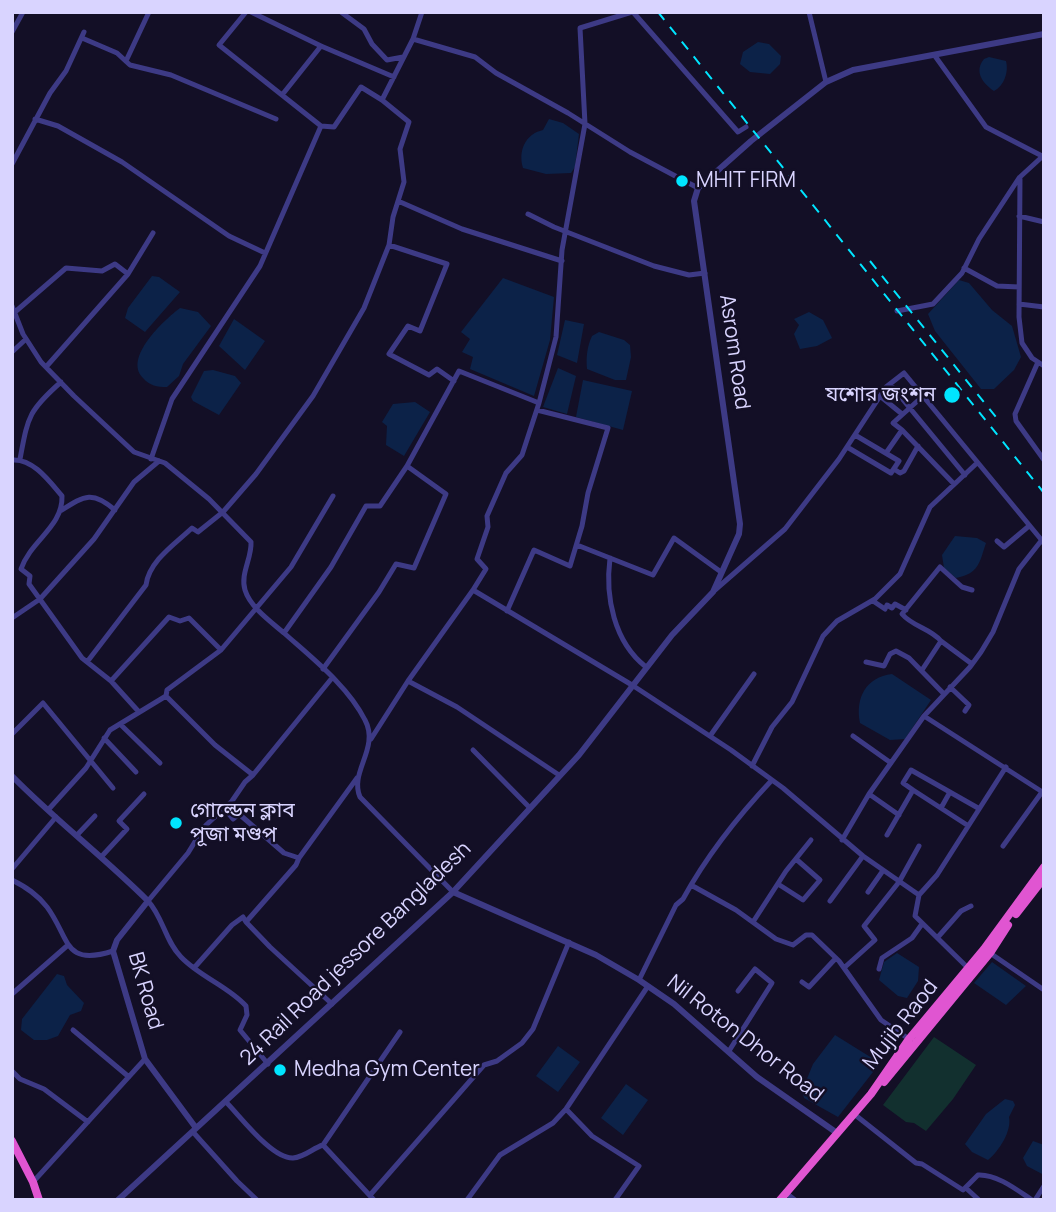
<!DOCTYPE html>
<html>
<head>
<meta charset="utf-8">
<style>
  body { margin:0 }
  #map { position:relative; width:1056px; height:1212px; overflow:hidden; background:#130f26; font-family:Manrope,sans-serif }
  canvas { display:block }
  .frame { position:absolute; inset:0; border:14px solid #d9d4ff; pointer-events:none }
</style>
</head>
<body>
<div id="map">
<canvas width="1056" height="1212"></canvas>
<div class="frame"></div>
</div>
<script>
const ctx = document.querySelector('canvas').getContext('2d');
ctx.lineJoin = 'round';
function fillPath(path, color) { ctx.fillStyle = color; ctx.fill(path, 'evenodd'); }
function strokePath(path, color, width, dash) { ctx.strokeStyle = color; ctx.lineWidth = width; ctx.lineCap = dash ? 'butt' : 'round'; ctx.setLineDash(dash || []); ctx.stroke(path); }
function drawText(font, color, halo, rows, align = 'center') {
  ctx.font = font + ' Manrope,"Noto Sans Bengali",sans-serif'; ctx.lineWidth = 5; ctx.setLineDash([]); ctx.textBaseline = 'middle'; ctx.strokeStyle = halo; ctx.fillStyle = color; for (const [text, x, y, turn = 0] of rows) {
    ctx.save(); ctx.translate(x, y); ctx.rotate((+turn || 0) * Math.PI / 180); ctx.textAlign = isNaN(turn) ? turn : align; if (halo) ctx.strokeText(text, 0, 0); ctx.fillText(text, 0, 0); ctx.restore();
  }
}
const green = new Path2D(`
  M934,1037L976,1065L953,1099L926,1131L914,1123L906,1122L883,1105Z`);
const water = new Path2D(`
  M758,42L769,44L781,56L780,64L770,74L750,72L740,64L743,52Z
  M989,57L1006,61C1009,72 1004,86 994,91C982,83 974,71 984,59Z
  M549,119L563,123L579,134L575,167L571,173L546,174L523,168C518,151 525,134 543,130Z
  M152,276L159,277L180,292L145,332L125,318L128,308Z
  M503,278L554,297L550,340L534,396L470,369L473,357L462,352L470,339L461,332Z
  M959,280L969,283L992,310L1012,326L1021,357L1014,370L994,389H981L935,331L928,314Z
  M180,308L198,312L211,326L183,364L179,376L167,387C157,387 150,386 143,378C123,358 164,320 180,308Z
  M809,312L823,320L832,338L817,346L800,349L794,334L799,325L794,319Z
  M234,319L265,341L245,370L219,346Z
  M565,320L584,324L577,363L557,355Z
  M599,332L624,340L630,345L631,357L626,380H615L587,369C586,357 587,347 592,336Z
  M558,368L576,376L567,414L543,407Z
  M213,370L235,376L241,383L219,415L193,401L191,397L204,371Z
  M583,380L632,391L623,430L576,417Z
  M415,402L430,412L404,456L386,445L387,426L382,422L393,404Z
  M955,536L977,538L986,543C979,564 979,573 956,578L944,568L942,555Z
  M892,674L931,700L905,739L890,740L860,723C855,698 866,677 892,674Z
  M897,953L919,967L918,981L907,998L898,996L879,980L884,962Z
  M992,962L1026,986L1006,1005L974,983Z
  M57,974L64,976L67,985L84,1003L81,1011L70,1015L58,1036L47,1040H34L21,1030L22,1019Z
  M835,1035L880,1063L838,1117L804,1098L802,1091L813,1064Z
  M558,1046L580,1062L558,1092L536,1076Z
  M626,1084L648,1100L623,1135L601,1118Z
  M1005,1099L1013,1101L1015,1105L1009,1117C1012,1131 999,1151 988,1160L972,1152L965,1144L986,1114Z
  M1033,1141L1044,1145V1175L1027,1166L1023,1158Z`);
const minor = new Path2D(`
  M251,12L321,46L282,95
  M341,12L364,29L372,44L387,60L403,57
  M422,12L413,39L475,57L496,73L568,113L630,152L698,188
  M633,12L738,132L746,127
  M809,12L826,82
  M12,32L23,12
  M82,38L117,53L130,65L171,75L276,119
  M321,46L394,77
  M935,56L986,127L1044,157
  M126,61L149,12
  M35,119L58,126L122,162L229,236L265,253
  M321,126L334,127L361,87L382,100
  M1044,155L1020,177L1019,317L1022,343L1032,358L1044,366
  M12,164L50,93L66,71L84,32
  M398,201L462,229L562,261
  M528,214L554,227L654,266L689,275L705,273
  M1019,216L1044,222
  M389,245L447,264L420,331L408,326L389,354L429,375L437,369L454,381
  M964,268L997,286L1019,287
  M1019,304L1044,307
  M12,306L23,334L41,362L74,396L134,452L165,463L209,499L251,542C252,558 240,574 245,590C250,607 271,622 284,633C312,658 348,686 365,720C380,748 349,772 360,797L453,892
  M897,311L933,304L962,273L979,239L1019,178
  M15,312L66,268L102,271L115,264L128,274
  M12,352L26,339
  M1038,362L1015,414L1016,421L1044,460
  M46,367L128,274L153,233
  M890,384L965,475
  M880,396L902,414
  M539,403L556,337L562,250L585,124L580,28L632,12
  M902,430L954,484
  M847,447L891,473L899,461L855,435
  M886,453L902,430L893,423L923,396
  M20,459C28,417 28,411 61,382
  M151,459L172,399L260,266L321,126L219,45L246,12
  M12,460C33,458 50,482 62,496C63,527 31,540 21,569L30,576L29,584L82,658L111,681L139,712
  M894,469L900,473L904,471L918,446
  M62,510C85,495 93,491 115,510
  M997,541L1004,547L1029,526
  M577,545L653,575L674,538L721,572
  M610,558C605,597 614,642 646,667
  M715,590L785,529L839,459L886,387L904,373L1044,543
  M873,601L885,609L887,605L892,608L895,604L906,610
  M507,611L534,550L570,566L582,526L588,493L608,428L537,410
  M12,618L40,599L94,539L134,482L159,461
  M284,633L331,567L366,506H380L407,466
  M941,641C930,628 913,627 902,614L940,567L962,587L972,590
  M87,662L146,585C149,561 175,544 192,528L198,532L223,512L256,474L313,396L364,308L389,245L393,217L404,182L400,149L409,122L382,100L413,39
  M866,662L884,666L890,654L896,651L909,658L944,694
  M323,669L379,592L396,564L414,568L446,494L407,466L459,371L539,403L522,455L506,473L487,516L488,527L477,559L486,569L473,590
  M922,670L941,641L972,664
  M111,681L169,617L180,621L189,618L221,650
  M408,681L457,707L559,775
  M950,687L969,705L965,711
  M166,696L215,745L253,775L245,782L232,801L204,827L188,853L148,901C163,917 165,941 181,957C200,977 228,986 246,1006L247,1015L240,1030L268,1064
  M924,716L970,667L981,652L993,632L1019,569L1041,541
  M120,724L160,763
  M12,734L43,703L113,788
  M710,736L754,674
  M853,736L891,763
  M104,738L136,772
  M371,739L408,681L473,590L632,685L731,750L783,788L863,856L919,895L915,916L968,968
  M473,750L529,807
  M752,766L772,727L792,702L823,636L837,621L875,599L900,574L930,507L977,463
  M253,775L332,678
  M913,790L903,783L911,770L978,808
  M869,794L899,815
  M224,808L233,819L239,814L284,853L299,858L357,778
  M941,808L950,792
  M48,810L86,768L110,730L166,696L167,690L221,650L291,567L333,496
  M77,835L95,816
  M887,835L913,790L967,825
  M842,840L869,794L924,716L1044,793
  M1003,846L1042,792
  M102,856L127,829L119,821L144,794
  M12,869L56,817
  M12,880C26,887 37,894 47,907C70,938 63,967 113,951
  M778,884L803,900L820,880L796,859
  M691,885L736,910L776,939L793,945L806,935H812L839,961L881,1020L909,1039
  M868,892L882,872
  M919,895L937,875L1006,767
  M830,901L863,856
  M246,922L270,947L332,1004
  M753,922L786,871L811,840
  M938,937L961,911L971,906
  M990,953L1044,990
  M845,967L875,940L864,926L899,882L919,846
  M194,968L232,925L243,917L246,922L296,865L299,858
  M879,969L882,958L912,938L922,924
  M639,980L676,905L683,899C706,857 739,815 772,780
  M802,982L809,987L836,958
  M12,994L68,945
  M73,1030L129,1077
  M729,1051L772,983L755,969L738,991
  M12,1071L20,1079L44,1089L88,1122
  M226,1102C241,1117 272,1159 293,1158C305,1157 313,1148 323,1145L374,1200
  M566,1109L592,1136L639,1166L615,1200
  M854,1114L916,1163L922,1164L963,1190L978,1175C997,1174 1017,1190 1032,1200
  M193,1132L237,1181L257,1200
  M323,1145L400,1032
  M33,1182L145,1059
  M967,1189L979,1200
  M786,1193L795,1200
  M371,1194L484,1065L497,1061L522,1043L533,1029L569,942
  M467,1200L500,1155L553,1123L566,1109L648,986
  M1035,1200L1044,1186`);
const tertiary = new Path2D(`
  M12,776C55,820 104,857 148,901L117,940L113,951L145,1059L196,1128
  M453,892L596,955L639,980L674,1004L757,1077L837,1133
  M118,1200L453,892L579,755L672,635L713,592L739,534L740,524L694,201L698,188L751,141L826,82L853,70L1044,34`);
const trunk = new Path2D(`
  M1016,914L1044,878
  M884,1082L990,953L1008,925
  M12,1141L33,1182L39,1200
  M780,1200L871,1094L909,1039L984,949L1044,867`);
const rail = new Path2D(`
  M658,12L1044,493
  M870,261L1000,422`);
const markers = [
  [682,181,7,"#00e5ff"],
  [952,395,9,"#00e5ff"],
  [176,823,7,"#00e5ff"],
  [280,1070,7,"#00e5ff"]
];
const poiNames = [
  ["MHIT FIRM",696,181],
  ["যশোর জংশন",936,395,"right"],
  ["গোল্ডেন ক্লাব",190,811],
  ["পূজা মণ্ডপ",190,835],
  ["Medha Gym Center",294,1070]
];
const streetNames = [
  ["Asrom Road",734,352,82],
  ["24 Rail Road jessore Bangladesh",356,954,-44],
  ["BK Road",145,991,74],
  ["Mujib Raod",901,1025,-52],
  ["Nil Roton Dhor Road",745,1039,38]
];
fillPath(green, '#12302f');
fillPath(water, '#0c2248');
strokePath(minor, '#3d3a85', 5);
strokePath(tertiary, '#3d3a85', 6);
strokePath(trunk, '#e055d1', 8);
strokePath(rail, '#00e5ff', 2, [10, 9]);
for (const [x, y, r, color] of markers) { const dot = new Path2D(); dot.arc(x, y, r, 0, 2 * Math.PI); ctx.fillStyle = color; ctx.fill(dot); strokePath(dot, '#130f26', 2.5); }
drawText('21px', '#d9d4ff', '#130f26', poiNames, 'left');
drawText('21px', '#d9d4ff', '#130f26', streetNames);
</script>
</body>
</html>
